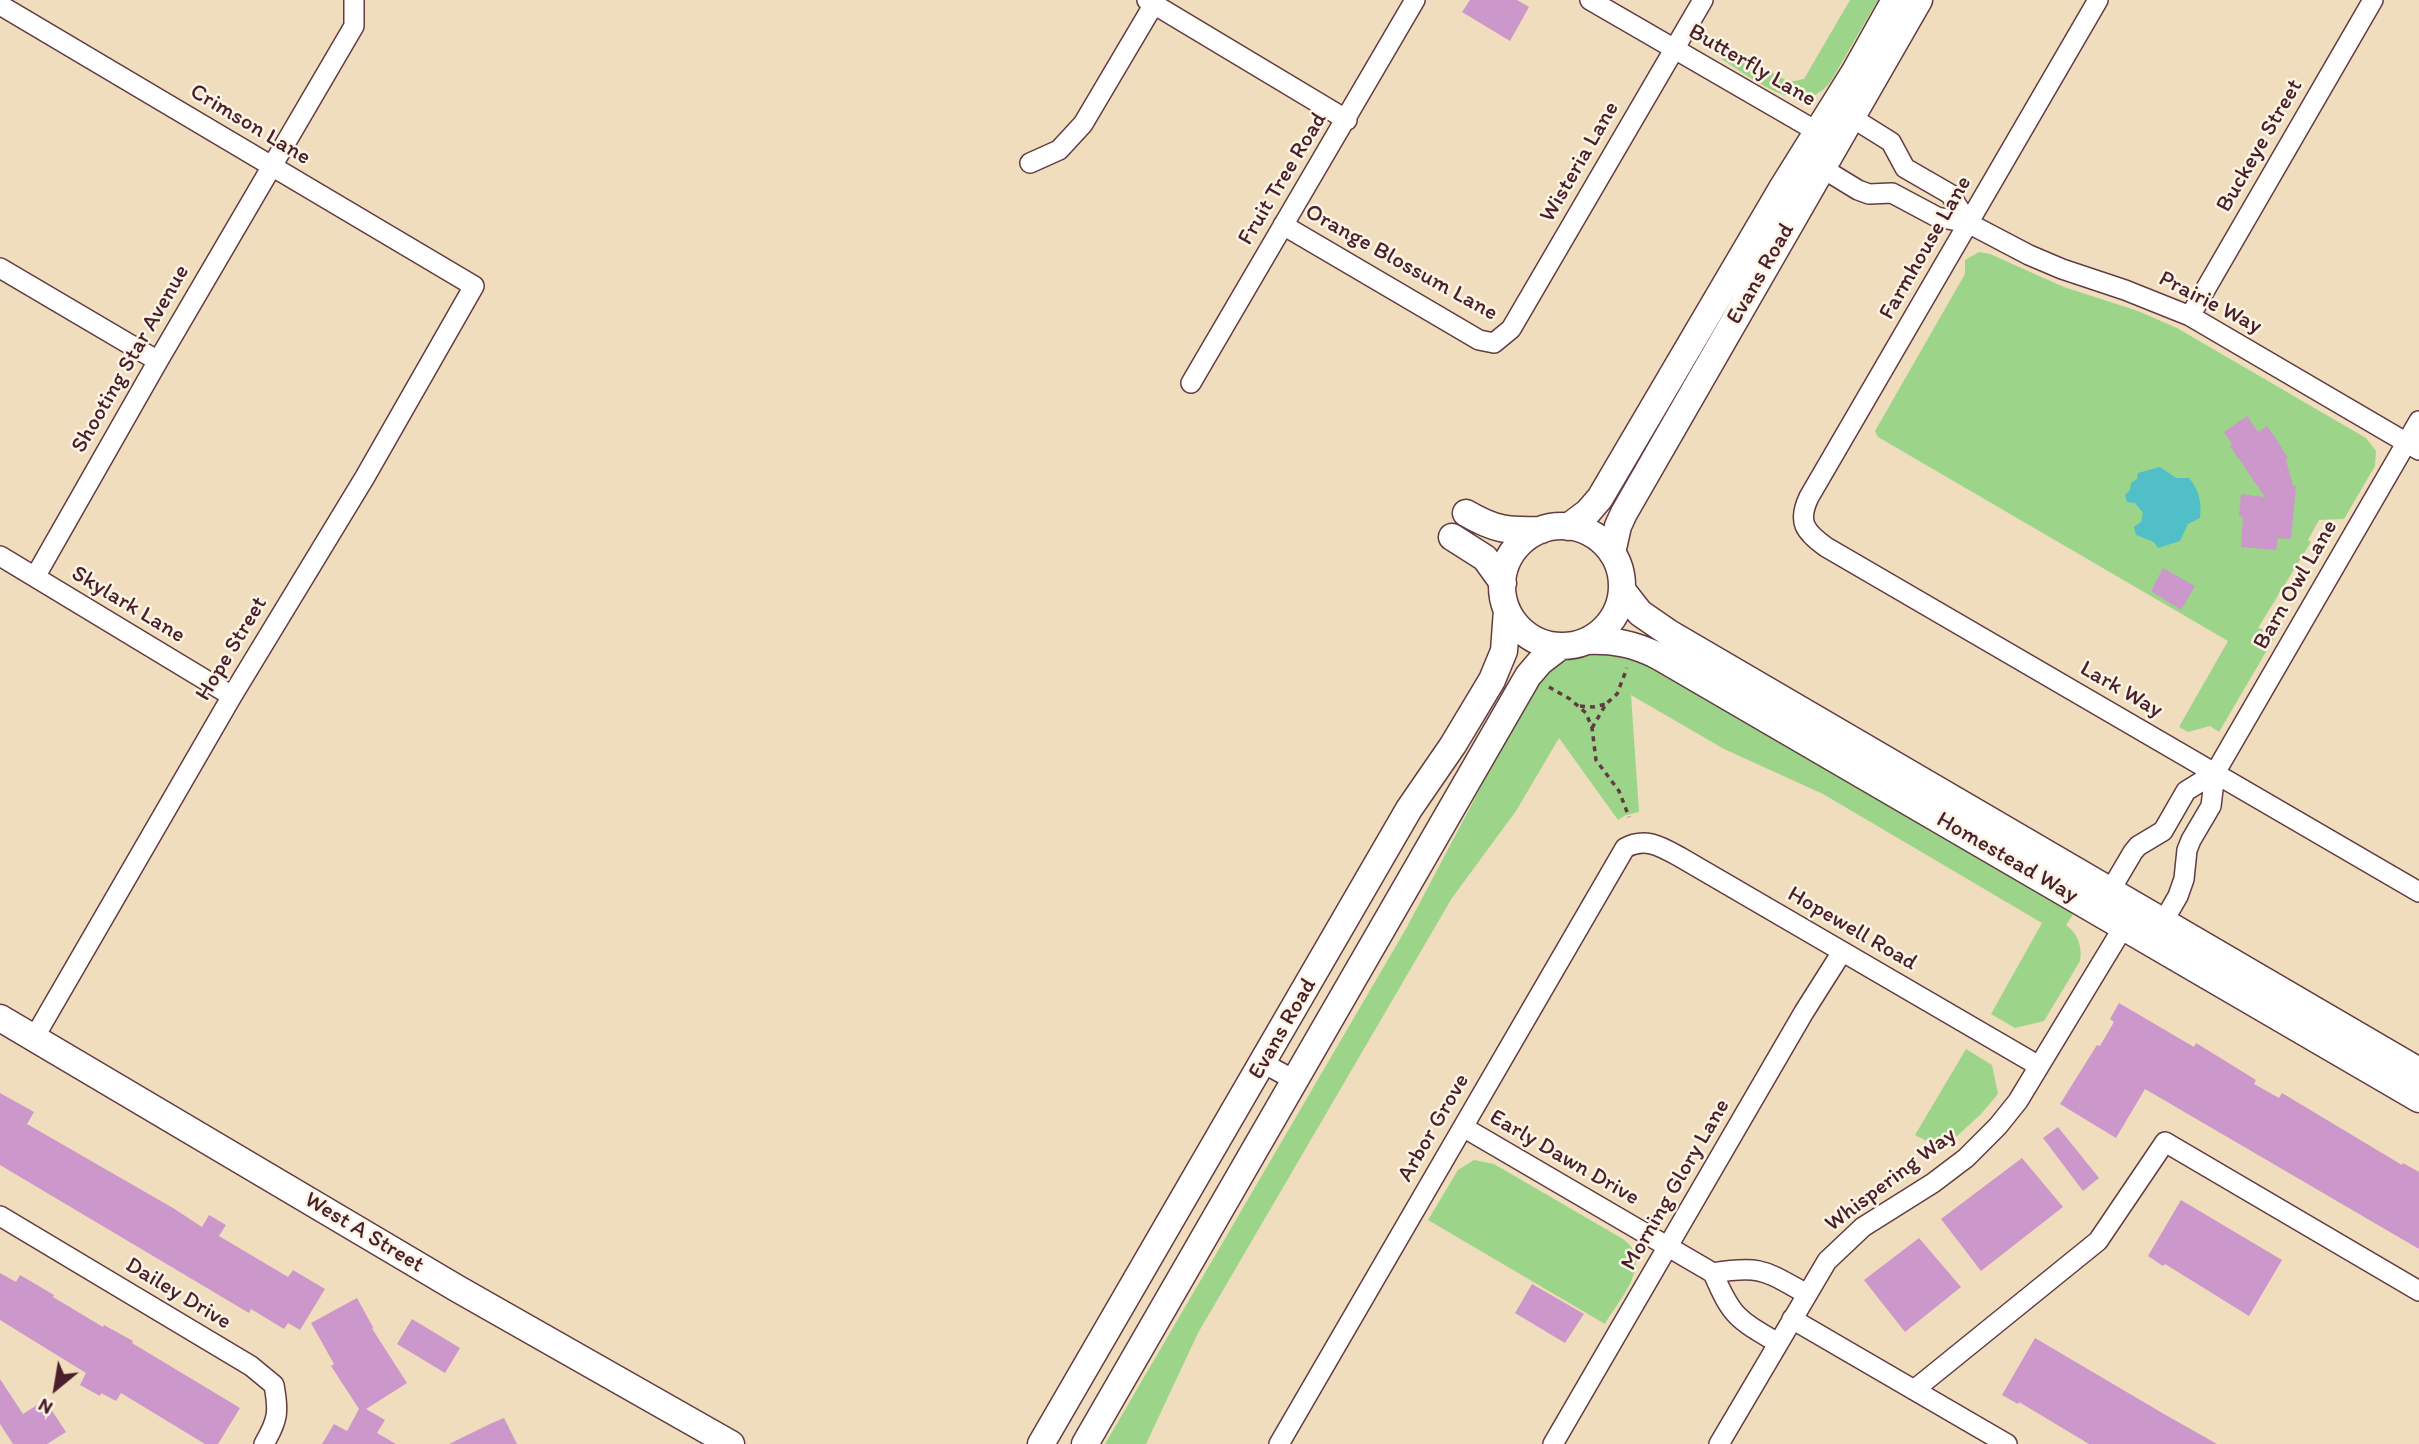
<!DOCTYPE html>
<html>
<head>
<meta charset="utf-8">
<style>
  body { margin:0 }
  #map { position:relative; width:2419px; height:1444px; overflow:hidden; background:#f0ddbd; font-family:Itim,sans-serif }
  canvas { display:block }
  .north { position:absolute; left:21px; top:1353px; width:70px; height:70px; -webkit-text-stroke:5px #fcf5e5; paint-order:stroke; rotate:210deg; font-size:19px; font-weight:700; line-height:28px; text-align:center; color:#4a1f2b }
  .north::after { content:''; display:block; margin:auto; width:24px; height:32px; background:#4a1f2b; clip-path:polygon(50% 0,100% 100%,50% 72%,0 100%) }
</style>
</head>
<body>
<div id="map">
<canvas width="2419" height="1444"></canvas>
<div class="north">N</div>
</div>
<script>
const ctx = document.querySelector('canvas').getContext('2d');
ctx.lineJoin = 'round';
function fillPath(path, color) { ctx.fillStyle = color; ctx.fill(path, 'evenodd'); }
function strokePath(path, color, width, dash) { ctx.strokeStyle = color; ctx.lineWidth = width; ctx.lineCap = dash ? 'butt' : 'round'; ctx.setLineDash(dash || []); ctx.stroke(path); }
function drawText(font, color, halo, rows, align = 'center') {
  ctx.font = font + ' Itim,sans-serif'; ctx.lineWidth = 5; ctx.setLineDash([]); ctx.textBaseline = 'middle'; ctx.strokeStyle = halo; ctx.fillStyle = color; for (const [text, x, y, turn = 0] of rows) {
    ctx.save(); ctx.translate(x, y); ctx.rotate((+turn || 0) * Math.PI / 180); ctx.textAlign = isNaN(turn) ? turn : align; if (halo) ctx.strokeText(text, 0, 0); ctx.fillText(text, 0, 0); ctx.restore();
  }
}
const green = new Path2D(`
  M1850,0H1878L1831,81C1802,122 1752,77 1721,59L1729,47L1789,82L1804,79Z
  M1979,252L1990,254L2064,287L2138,311L2177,328L2366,438L2376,451L2375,466L2344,519L2319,520L2308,540L2311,542L2258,628L2277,633L2219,732L2210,726L2188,732L2179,727L2228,641L1878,437L1875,431L1965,274V260Z
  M1595,651L1613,652L1645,663L2074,913L2066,925C2077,932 2083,948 2080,961L2044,1021L2015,1028L1991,1014L2042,923L1823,794L1724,749L1631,695L1639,812L1626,815L1618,820L1559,738L1516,811L1452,898L1198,1333L1146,1444H1105L1407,927L1530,694C1551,665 1559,656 1595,651Z
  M1966,1049L1992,1065L1998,1094L1981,1114L1943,1149L1915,1135Z
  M1474,1160L1494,1164L1623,1239C1655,1262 1619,1300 1605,1324L1428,1220L1458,1170Z`);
const water = new Path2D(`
  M2160,467L2176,478H2189C2199,490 2202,502 2200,518L2188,524L2180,541L2158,548L2154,542L2136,535L2134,527L2141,522L2143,513L2135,503L2127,502L2125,495L2130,490L2131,483L2137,479L2138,473Z`);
const building = new Path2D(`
  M1470,0H1517L1529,7L1510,41L1462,12Z
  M2247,416L2258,432L2267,426L2277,440L2288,458L2286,460L2293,486H2296L2291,539L2278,538L2276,550L2241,547L2243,517L2239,516L2241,494L2265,497L2230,446L2232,444L2224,432Z
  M2163,568L2195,586L2181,610L2151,591Z
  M2119,1003L2194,1047L2196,1043L2214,1054L2256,1080L2254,1084L2279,1098L2282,1093L2402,1165L2403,1163L2419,1172V1249L2145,1089L2116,1138L2060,1104L2097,1045L2100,1046L2114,1022L2110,1019Z
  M0,1093L34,1112L27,1124L173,1208L202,1227L209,1215L226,1225L219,1236L288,1277L293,1270L325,1289L300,1330L288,1323L284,1329L251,1309L249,1313L0,1165Z
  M2058,1127L2099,1178L2083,1191L2043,1138Z
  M2022,1158L2063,1207L1981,1271L1941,1219Z
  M2181,1200L2282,1260L2249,1316L2165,1264L2163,1266L2148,1256Z
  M1919,1238L1961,1287L1905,1332L1864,1280Z
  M0,1273L16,1282L20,1275L54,1295L53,1297L103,1327L104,1325L133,1341L132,1343L240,1408L218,1444H205L121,1393L116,1401L101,1393L100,1396L80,1385L86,1373L0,1320Z
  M1532,1284L1584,1314L1565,1343L1515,1313Z
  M357,1298L374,1329L371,1327L407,1383L366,1409L385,1420L377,1433L396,1444H322L334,1424L347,1431L359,1409L331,1366L334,1364L311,1323Z
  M412,1319L460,1348L445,1373L397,1344Z
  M2035,1338L2164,1414L2217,1444H2089L2019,1402L2018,1404L2002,1395Z
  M0,1379L23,1414L45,1400L66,1432L47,1444H13L0,1424Z
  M504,1418L517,1444H449L492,1423Z`);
const path = new Path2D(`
  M1549,687L1570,699L1586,713L1592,728L1596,760L1619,791L1629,817
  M1580,706L1593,707L1606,704
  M1592,728L1606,704L1617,694L1627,668`);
const street = new Path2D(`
  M1147,0L1347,120
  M1590,0L1818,132
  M2098,0L1809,497C1797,522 1805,532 1826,547L2419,892
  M0,5L474,286L365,477L232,696L34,1038
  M1841,121L1851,117L1891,142L1905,168L1950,194L1968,223
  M1821,157L1822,168L1858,190L1869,194L1892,193L1937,217L1968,223L2029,255L2062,269L2125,290L2190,316L2419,450
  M1030,163L1059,150L1083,124L1154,4
  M1283,225L1479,340L1494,343L1511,329L1703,0
  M0,268L158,361
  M2190,316L2373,0
  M1191,383L1415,0
  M0,556L232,696
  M35,577L158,361L354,26V0
  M2115,902L2110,891L2133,852L2138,846L2163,831L2186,791L2215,773
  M2153,923L2163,922L2178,896L2184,879L2187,850L2191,840L2211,806L2215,773L2419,421
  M1263,1063L1296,1081
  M1463,1127L1713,1273C1732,1317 1737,1319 1778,1343
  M0,1216L251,1366L274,1385C279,1412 278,1420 264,1444
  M1713,1273C1762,1265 1765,1271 1807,1294
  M1792,1319L2007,1444
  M1914,1390L2098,1241L2165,1142L2419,1291
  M1279,1444L1625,848C1645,837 1660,846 1680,857L2039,1066
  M1553,1444L1804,1012L1842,952
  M1719,1444L1827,1261L1863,1227L1933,1183L1966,1158L1998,1126L2018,1101L2124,926`);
const secondary = new Path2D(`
  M1466,513C1495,530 1507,531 1541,530
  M1502 586a60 60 0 1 1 120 0a60 60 0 1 1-120 0Z
  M1568,527L1588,512L1600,498L1781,190L1854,73L1895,0
  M1452,537L1485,558L1503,583
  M1612,553L1618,526L1624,513L1919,0
  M1622,590L1640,613L1669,633L2419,1071
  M1587,641C1614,640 1634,644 1658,656L2419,1099
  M0,1018L458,1289L731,1444
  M1041,1444L1409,809L1453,745L1492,680L1504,651L1507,610
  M1085,1444L1528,676L1540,662L1561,646`);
const streetNames = [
  ["Butterfly Lane",1752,66,30],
  ["Crimson Lane",250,125,31],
  ["Buckeye Street",2260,146,-60],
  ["Wisteria Lane",1580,162,-60],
  ["Fruit Tree Road",1283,179,-59],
  ["Farmhouse Lane",1926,248,-60],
  ["Orange Blossum Lane",1401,263,29],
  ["Evans Road",1761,274,-60],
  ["Prairie Way",2210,303,27],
  ["Shooting Star Avenue",131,359,-60],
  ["Barn Owl Lane",2296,585,-60],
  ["Skylark Lane",128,605,31],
  ["Hope Street",232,649,-59],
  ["Lark Way",2121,690,30],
  ["Homestead Way",2007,858,30],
  ["Hopewell Road",1852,929,30],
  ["Evans Road",1283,1029,-60],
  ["Arbor Grove",1434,1128,-60],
  ["Early Dawn Drive",1564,1158,30],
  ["Whispering Way",1891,1180,-37],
  ["Morning Glory Lane",1676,1185,-60],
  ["West A Street",364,1233,31],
  ["Dailey Drive",178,1294,31]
];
fillPath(green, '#9cd589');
fillPath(water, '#51bfc7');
fillPath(building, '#cc97ca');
strokePath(street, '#633c41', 22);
strokePath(secondary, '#633c41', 29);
strokePath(path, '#633c41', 3.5, [5, 5]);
strokePath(street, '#fff', 19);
strokePath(secondary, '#fff', 26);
drawText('23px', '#4a1f2b', '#fcf5e5', streetNames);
</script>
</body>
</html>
